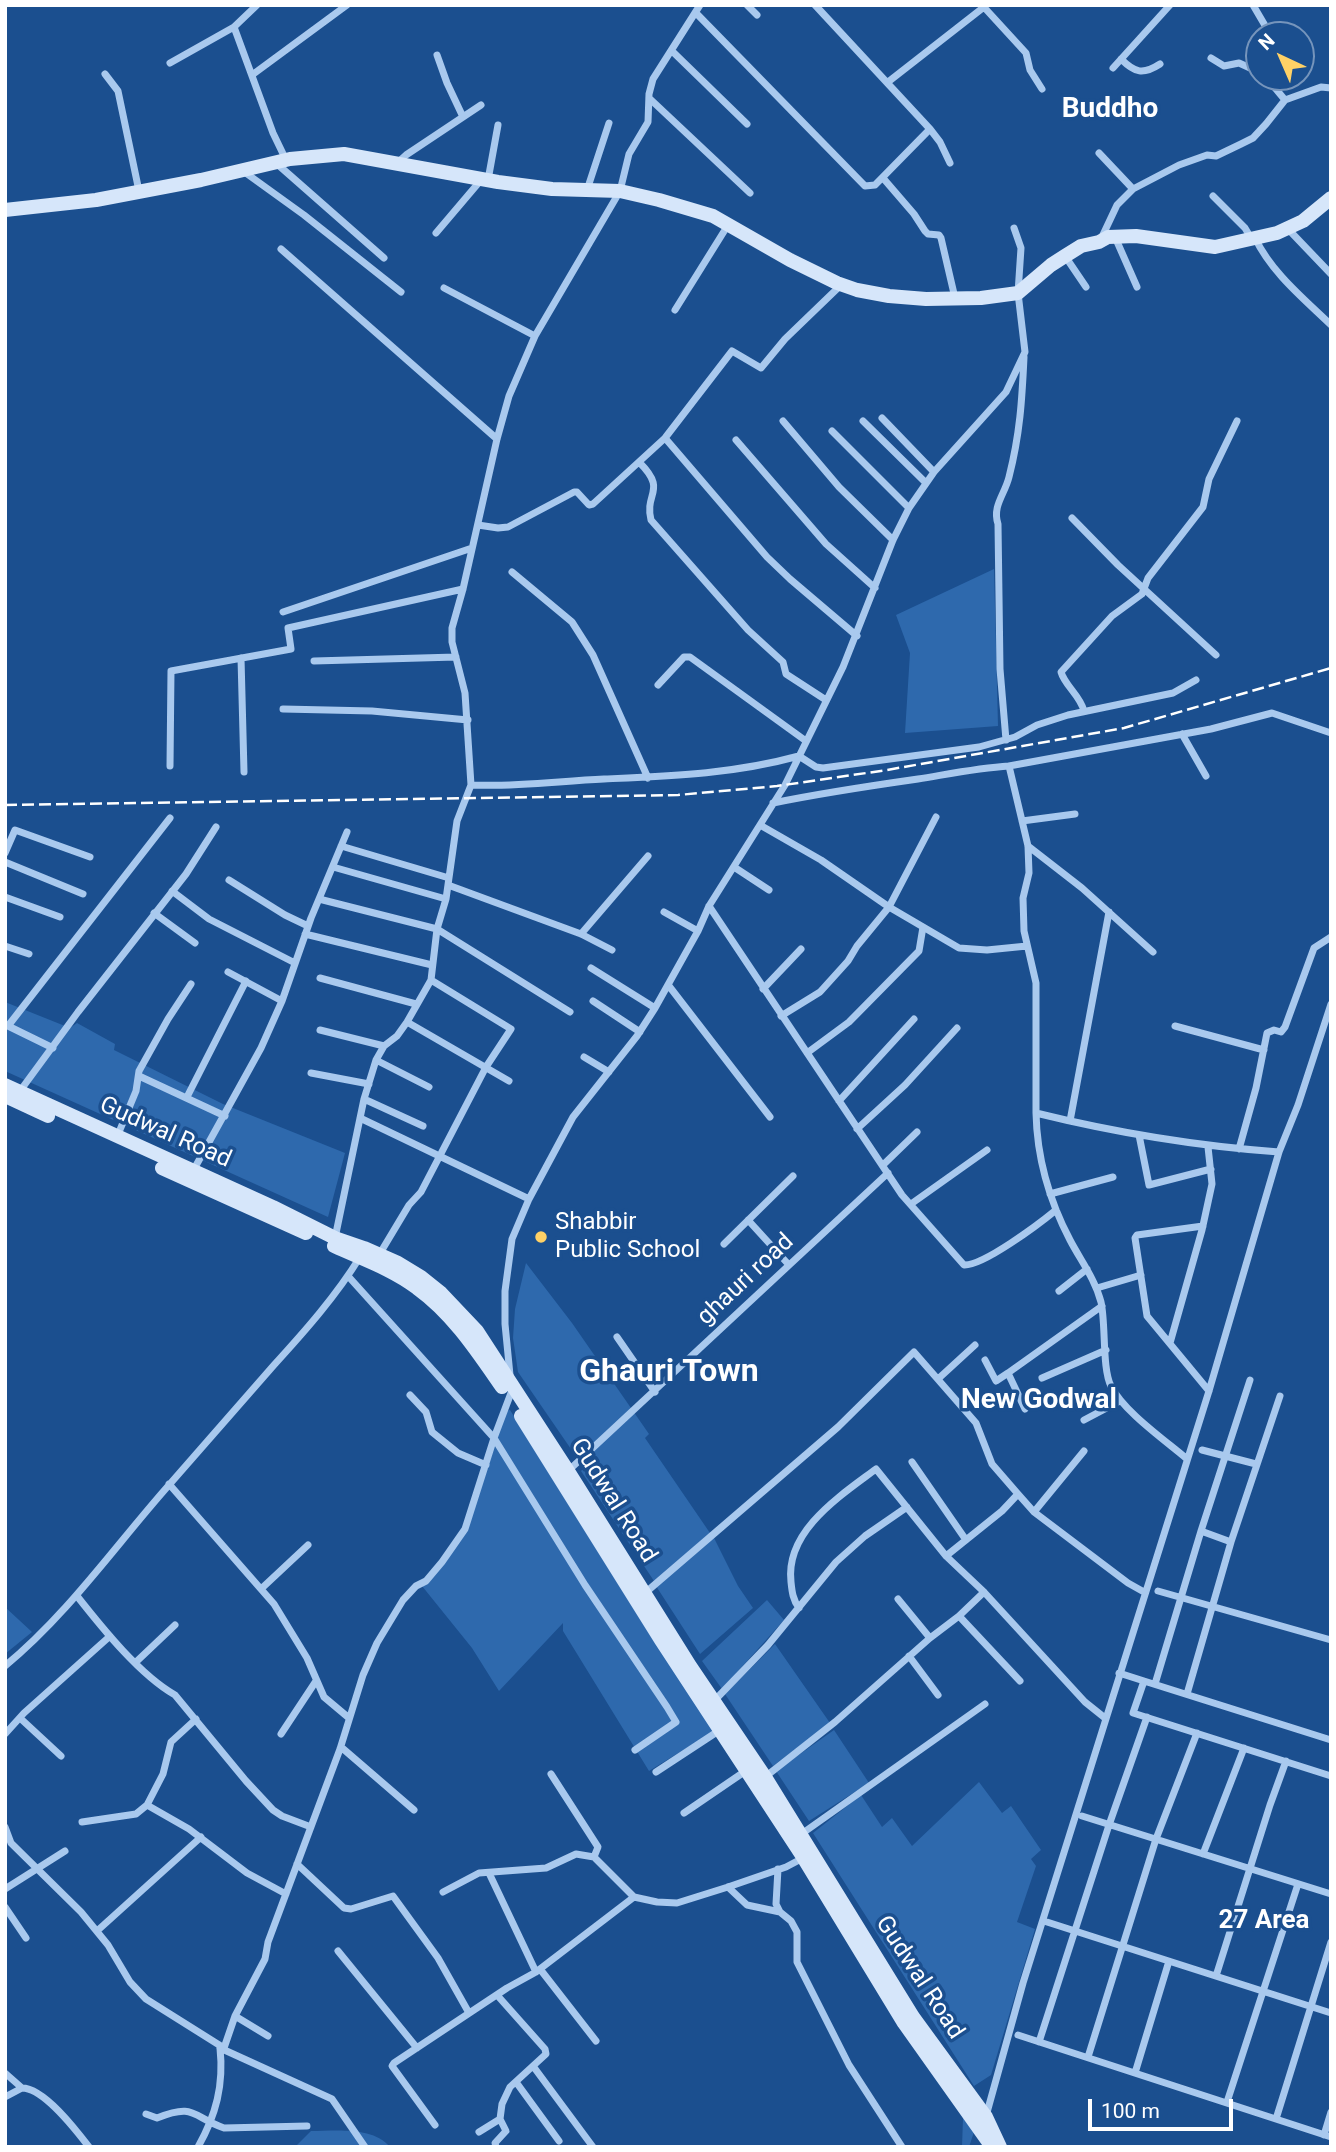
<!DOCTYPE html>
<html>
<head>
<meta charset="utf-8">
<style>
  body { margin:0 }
  #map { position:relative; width:1336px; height:2152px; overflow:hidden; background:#1b4f8f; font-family:Roboto,sans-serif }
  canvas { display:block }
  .frame { position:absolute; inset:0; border:7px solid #fff; pointer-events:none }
  .north { position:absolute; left:1245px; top:21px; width:70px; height:70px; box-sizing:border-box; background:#1b4f8f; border:2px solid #7695bc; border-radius:50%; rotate:316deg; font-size:19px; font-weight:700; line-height:28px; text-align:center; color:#fff }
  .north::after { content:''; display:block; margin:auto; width:24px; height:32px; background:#ffd166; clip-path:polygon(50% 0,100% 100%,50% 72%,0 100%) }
  .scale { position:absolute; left:1088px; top:2099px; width:145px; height:32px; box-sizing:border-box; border:4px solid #fff; border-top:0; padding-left:9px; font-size:21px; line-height:24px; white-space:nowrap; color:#fff; -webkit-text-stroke:5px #1b4f8f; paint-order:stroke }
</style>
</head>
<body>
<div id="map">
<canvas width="1336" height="2152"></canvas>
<div class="frame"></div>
<div class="north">N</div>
<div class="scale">100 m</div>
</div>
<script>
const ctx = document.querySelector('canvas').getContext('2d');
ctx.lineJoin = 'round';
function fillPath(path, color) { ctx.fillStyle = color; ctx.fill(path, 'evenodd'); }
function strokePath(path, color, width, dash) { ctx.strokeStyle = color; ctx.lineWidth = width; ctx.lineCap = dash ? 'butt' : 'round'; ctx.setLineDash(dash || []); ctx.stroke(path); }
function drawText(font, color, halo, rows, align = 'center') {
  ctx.font = font + ' Roboto,sans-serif'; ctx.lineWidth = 7; ctx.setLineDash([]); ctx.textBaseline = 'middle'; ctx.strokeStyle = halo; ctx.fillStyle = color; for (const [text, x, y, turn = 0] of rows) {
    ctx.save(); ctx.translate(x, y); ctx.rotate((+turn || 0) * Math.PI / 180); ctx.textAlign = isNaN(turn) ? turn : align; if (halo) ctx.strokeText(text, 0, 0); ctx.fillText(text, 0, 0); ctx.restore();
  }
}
const green = new Path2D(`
  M994,569L998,726L905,733L910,653L896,615Z
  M5,1002L70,1028L77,1023L115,1044L114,1050L223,1104L345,1153L328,1217L5,1071Z
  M526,1263L572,1323L649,1434L645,1438L710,1533L654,1581L581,1471L584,1468L518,1372L513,1338L515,1309Z
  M510,1410L714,1729L711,1733L649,1771L563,1631V1623L499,1691L472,1648L422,1586L466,1527L504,1411Z
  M713,1536L738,1586L753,1608L700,1654L656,1586Z
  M767,1600L784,1620L722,1689L702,1661Z
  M5,1607L32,1632L5,1654Z
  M775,1644L830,1723L773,1766L725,1694Z
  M834,1730L869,1783L809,1821L776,1771Z
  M979,1782L1002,1813L1011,1806L1041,1850L1031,1859L1036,1866L1017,1922L1035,1929L991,2075L974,2086L813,1833L861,1795L882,1827L892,1818L912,1846Z
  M963,2118L974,2132L969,2147H962Z
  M311,2131C335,2131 373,2126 390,2147H295Z`);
const street = new Path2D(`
  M747,5L757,15
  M815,5L930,129L940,142L950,163
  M982,5L1026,53L1030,70L1042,89
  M1253,5L1270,34
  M696,13L865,186L875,185L930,129
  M234,27L273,133L286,160
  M672,51L747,124
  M437,55L447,83L463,117
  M1211,58L1224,66L1239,63L1259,72
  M1121,59C1135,73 1143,75 1160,64
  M170,63L234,27L257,5
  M1113,68L1170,5
  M105,74L118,91L139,191
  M252,75L347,5
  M1266,77L1285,100
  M888,82L984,7
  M649,98L750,193
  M1099,153L1133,189
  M276,163L384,258
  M397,163L406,155L481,105
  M243,171L304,215L401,292
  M883,178L914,214L925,231L928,234L939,235L941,238L955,298
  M488,180L498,125
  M587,190L609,123
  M1213,196L1245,228L1251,238
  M1288,229L1331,274
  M436,233L481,180
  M1115,237L1137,287
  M1255,238C1272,273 1303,298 1331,325
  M1101,239L1117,205L1133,189L1179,165L1207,155L1216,156L1241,144L1253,138L1266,124L1285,100L1321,87L1331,88
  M281,249L497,439
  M1065,256L1086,287
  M444,288L535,336
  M675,310L728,225
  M882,418L934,472
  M783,421L839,487L893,540
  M863,421L926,483
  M832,431L909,508
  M665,438L767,557L790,579L857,636
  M736,440L826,544L875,588
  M639,462C668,491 644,492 651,520L748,630L783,662L786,674L826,700
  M1072,518L1118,565L1216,655
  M478,525L498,528L508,527L574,492H577L589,505L593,504L665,438L732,351L761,368L785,339L841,285
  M512,572L572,622L593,655L648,778
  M283,612L472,548
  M241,658L244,772
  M314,661L456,657
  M658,685L684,657H690L806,741
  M283,709L372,711L468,720
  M1084,711C1080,695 1065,686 1061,672L1112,616L1142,594L1148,578L1203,507L1209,479L1237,421
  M1182,734L1206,776
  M1006,740L1000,669L998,524C992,506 1005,494 1009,477C1020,434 1022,400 1024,357
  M170,766L171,671L291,649L288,628L463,589
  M1009,766L1028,846L1029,873L1023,898L1024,931L1036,983V1113C1117,1133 1196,1146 1279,1152
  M471,785C516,787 559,781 604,779C672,776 733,774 799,756L816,767L823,768L979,747L1015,737L1037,725L1068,715L1173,693L1196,680
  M773,803C822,793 869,786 918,779C949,774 978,768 1009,766L1211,729L1272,713L1331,733
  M1022,821L1075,814
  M760,825L821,860L889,907L959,948L987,950L1027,946
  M341,846L449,878
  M1028,846L1082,888L1153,952
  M5,853L15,830L90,857
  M5,862L83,894
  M333,867L446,899
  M734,867L769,890
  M229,880L285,915L308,926
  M448,885L581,934L612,950
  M172,891L209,919L295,963
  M5,897L60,917
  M319,899L437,929L570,1012
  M709,906L902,1195L964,1265C983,1266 1039,1224 1056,1210
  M664,912L698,931
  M154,913L195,943
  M305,934L432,965
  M581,934L648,856
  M5,946L29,954
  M591,968L655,1008
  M228,972L282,1001
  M320,978L416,1004
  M669,986L770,1117
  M763,989L801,949
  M593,1001L640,1032
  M781,1016L820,992L848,961L857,946L889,907L936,817
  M407,1022L509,1081
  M6,1025L53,1048
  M8,1026L170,818
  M1175,1026L1264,1050
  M320,1030L384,1046
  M807,1053L849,1022L919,951L923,927
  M584,1057L609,1072
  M376,1060L429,1087
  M311,1073L369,1084
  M139,1076L225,1116
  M20,1091L78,1012L186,874L216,827
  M187,1097L246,981
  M364,1099L423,1126
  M839,1101L914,1019
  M1036,1113C1037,1158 1049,1200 1070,1240C1081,1261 1095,1279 1101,1302C1106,1324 1102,1369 1111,1386C1123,1411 1166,1441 1187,1459
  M360,1118L529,1199
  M1070,1121L1109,912
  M857,1129L905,1085L957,1028
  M1139,1135L1149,1185L1211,1169
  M117,1137L136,1091L139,1071L168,1019L191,984
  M1239,1149L1256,1088L1267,1033L1274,1030L1281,1032L1285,1027L1314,948L1331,937
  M883,1165L917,1132
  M193,1171L261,1048L282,1001L311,918L347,832
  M1050,1194L1113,1177
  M911,1204L987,1150
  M748,1220L789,1265
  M1203,1226L1137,1235L1135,1238L1147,1316L1209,1391
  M335,1238L364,1099L376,1060L384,1046L397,1036L407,1022L431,980L437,929L446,899L457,821L471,785L465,693L452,642V628L463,589L497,439L509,396L535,336L620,191L629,154L648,122L649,94L653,79L700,5
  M724,1244L793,1176
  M379,1255L409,1205L421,1192L486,1067L511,1029L431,980
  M348,1276L494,1438L585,1585L667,1707L676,1722L635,1750
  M1097,1288L1141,1275
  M1059,1291L1087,1269
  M617,1337L655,1392
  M1170,1343L1202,1230L1212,1184L1208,1147
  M985,1360L996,1381L1008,1373
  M510,1375L505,1324V1291L512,1239L529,1199L573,1117L637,1036L655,1008L698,931L709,906L785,785L843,667L893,540L909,508L934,472L1006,392L1025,352L1018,293L1021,248L1014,228
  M1042,1378L1106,1350
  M938,1379L975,1345
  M410,1395L426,1412L432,1432L458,1453L486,1465
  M1025,1409L1008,1373L1102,1306
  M1084,1420L1120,1401
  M1202,1450L1256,1464
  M912,1462L966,1540
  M568,1471L888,1173
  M169,1484L274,1604L307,1658L324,1697L349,1718
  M1034,1512L1084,1451
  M1201,1531L1231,1542
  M946,1556L1002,1511L1018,1494
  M261,1589L308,1545
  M1158,1591L1331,1640
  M645,1593L838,1427L914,1352L976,1423L992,1464L1018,1494L1034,1512L1128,1583L1144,1592
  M77,1596C103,1629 140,1675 175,1695L246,1781L273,1810L282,1816L311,1827
  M799,1608C793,1600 792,1592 791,1582C785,1531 840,1496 876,1469L946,1556L984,1592L1085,1702L1105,1718
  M959,1616L1020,1681
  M930,1638L959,1616L984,1592
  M909,1656L938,1695
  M136,1662L175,1625
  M5,1666C68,1614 115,1546 169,1485C204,1445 239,1405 274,1365C305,1331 336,1296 360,1257
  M1119,1673L1144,1681
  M1155,1684L1201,1531L1250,1380
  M1187,1694L1231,1542L1280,1396
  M714,1701L768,1645L836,1562L865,1536L907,1507
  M20,1718L61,1756
  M5,1734L24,1713L109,1637
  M281,1734L316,1681
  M1331,1740L1144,1681L1133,1713L1331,1776
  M341,1747L414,1810
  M656,1772L720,1730
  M551,1774L598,1847L594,1857L634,1897
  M765,1777L835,1722L930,1638L898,1599
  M147,1805L189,1829L247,1873L286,1894
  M684,1813L747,1770
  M1082,1816L1331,1894
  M82,1822L136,1814L147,1805L163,1774L171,1742L196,1719
  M5,1827L11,1843L81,1912L108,1945L130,1982L146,1999L224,2048
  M800,1835L985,1704
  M1203,1854L1244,1748
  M297,1864L344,1908L351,1909L393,1896L438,1958L469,2013
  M778,1869L776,1904L780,1912
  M489,1873L536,1972
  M728,1887L747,1905L780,1912L791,1921L797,1932V1962L849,2065L902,2147
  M5,1889L65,1851
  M443,1892L479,1873L546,1868L576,1854L594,1857
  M5,1907L26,1938
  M1047,1922L1331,2013
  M97,1931L201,1837
  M338,1951L417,2048
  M540,1969L596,2041
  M1216,1976L1270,1805L1286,1761
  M235,2016L268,2036
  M1018,2035L1331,2137
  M1039,2042L1109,1825L1147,1717
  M220,2048L332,2099L365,2147
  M1088,2057L1156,1839L1197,1733
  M533,2066L593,2147
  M5,2073L22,2088L5,2097
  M1135,2073L1169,1961
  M516,2082L559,2141
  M22,2088C44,2088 76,2130 89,2147
  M1227,2102L1298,1884
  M146,2114L157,2118C195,2103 191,2116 224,2128L307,2126
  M986,2116L1023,1983L1209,1391L1279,1152L1298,1105L1331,1004
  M1276,2119L1331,1942
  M435,2125L392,2066L394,2063L507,1988L536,1972L634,1897L657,1902L677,1903L728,1887L786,1867L803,1858
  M479,2132L500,2119L502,2104L510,2087L546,2054L545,2049L497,1995
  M1324,2135L1331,2112
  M198,2147C216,2115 224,2085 220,2048H224L235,2016L265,1959L268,1942L340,1749L363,1675L377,1643L403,1600L416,1586L426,1581L442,1562L465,1529L494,1438L511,1393L515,1390
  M496,2147L495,2143L506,2131L500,2119`);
const secondary = new Path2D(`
  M5,210L96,200L201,180L290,159L344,154L498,182L552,189L620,191L659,200L713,216L790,260L837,283L857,290L889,296L926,299L981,298L1018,293L1051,265L1065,256L1081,246L1099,242L1108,237L1136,236L1215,247L1277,233L1303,221L1331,198
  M5,1085L273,1207L335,1238L364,1248L398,1263L421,1277L441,1293L477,1331L568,1471L690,1666L765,1777L913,2017L986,2117L1000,2147
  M5,1096L48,1116
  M162,1168L306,1233
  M334,1246C362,1259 392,1269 417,1288C453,1314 477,1351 502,1387
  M521,1416L661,1640L803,1857L904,2023L992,2147`);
const rail = new Path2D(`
  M5,805L678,795L777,786L887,770L1124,728L1331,668`);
const markers = [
  [541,1237,7,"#ffd166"]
];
const streetNames = [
  ["Gudwal Road",165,1133,24],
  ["ghauri road",746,1280,-43],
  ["Gudwal Road",613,1501,58],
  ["Gudwal Road",919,1978,57]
];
const poiNames = [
  ["Shabbir",555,1223],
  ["Public School",555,1251]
];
const neighbourhoodNames = [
  ["27 Area",1264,1921]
];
const quarterNames = [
  ["Buddho",1110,110],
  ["New Godwal",1039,1401]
];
const districtNames = [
  ["Ghauri Town",669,1373]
];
fillPath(green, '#2e69ad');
strokePath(street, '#a9c9ee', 7);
strokePath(secondary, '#d6e6fa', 14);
strokePath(rail, '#fff', 2.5, [12, 5]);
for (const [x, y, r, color] of markers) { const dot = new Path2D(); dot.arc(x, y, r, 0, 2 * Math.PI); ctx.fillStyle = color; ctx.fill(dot); strokePath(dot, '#1b4f8f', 2.5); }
drawText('24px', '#fff', '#1b4f8f', streetNames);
drawText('24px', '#fff', '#1b4f8f', poiNames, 'left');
drawText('bold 26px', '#fff', '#1b4f8f', neighbourhoodNames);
drawText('bold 28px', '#fff', '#1b4f8f', quarterNames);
drawText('bold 32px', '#fff', '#1b4f8f', districtNames);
</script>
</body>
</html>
